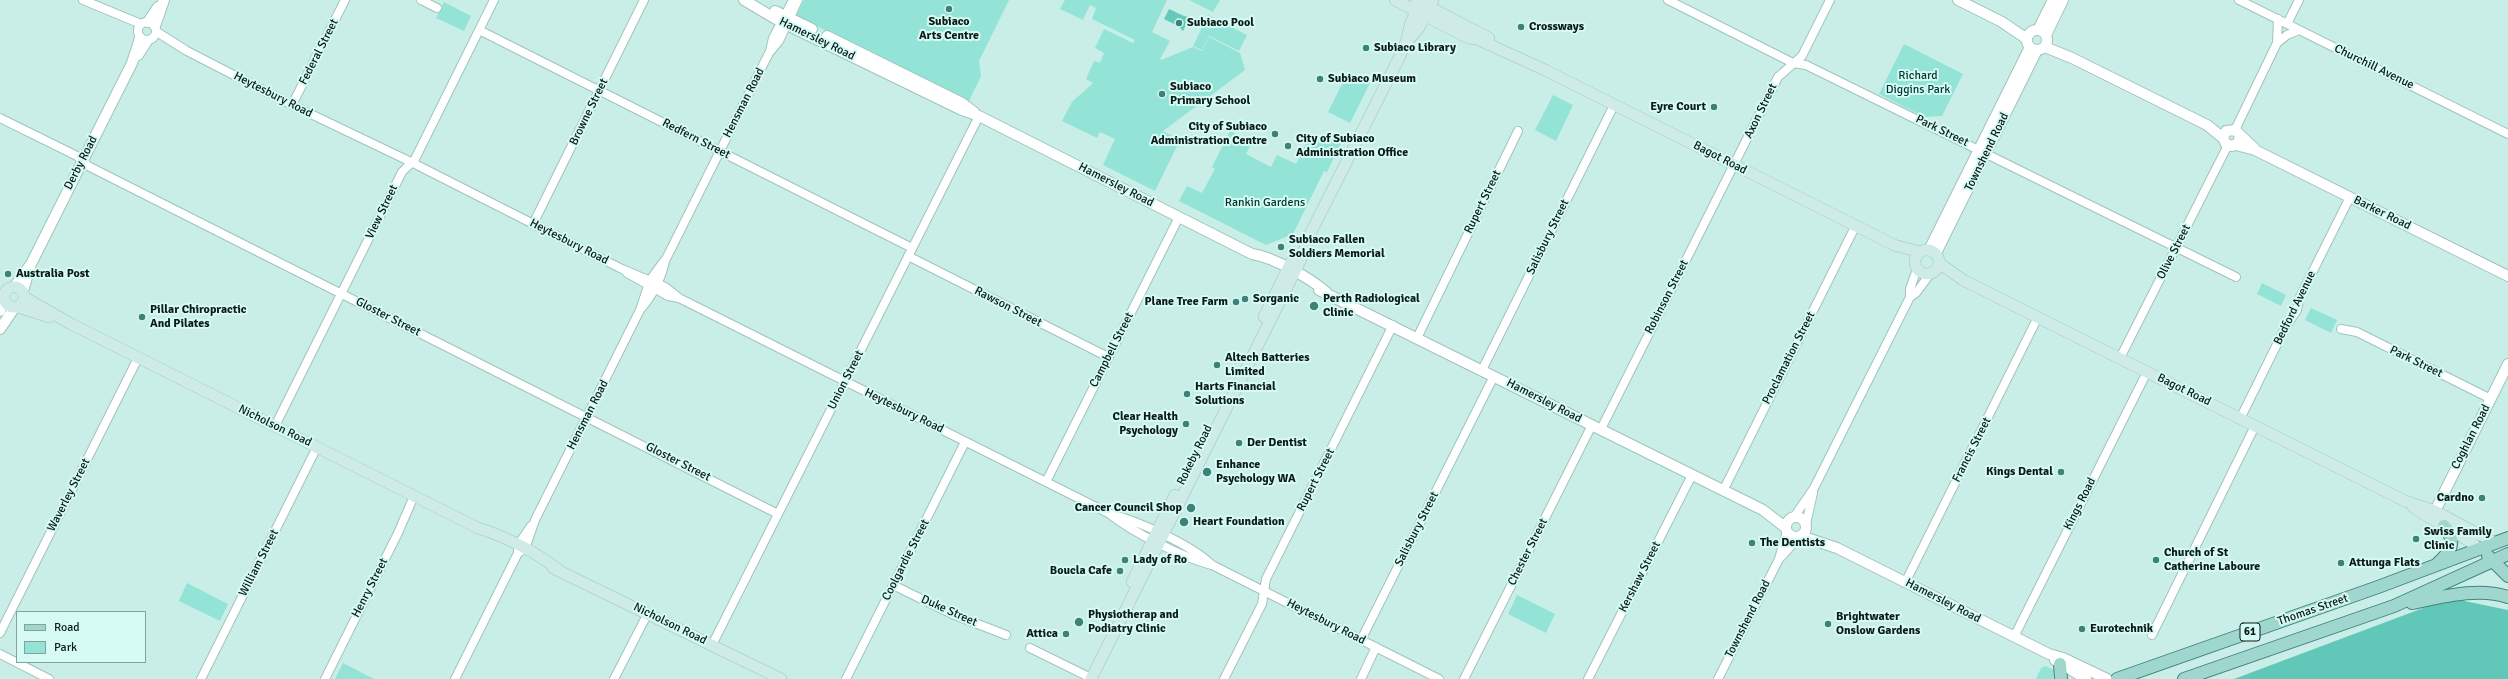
<!DOCTYPE html>
<html>
<head>
<meta charset="utf-8">
<style>
  body { margin:0 }
  #map { position:relative; width:2508px; height:679px; overflow:hidden; background:#c8eee7; font-family:Signika,sans-serif }
  canvas { display:block }
  .legend { position:absolute; left:16px; top:611px; width:130px; height:52px; box-sizing:border-box; background:#d5fbf4; border:1px solid #85a19c; margin:0; padding:5px 7px; list-style:none; font-size:12px; color:#0c1a18 }
  .legend li { display:flex; align-items:center; gap:8px; height:20px }
  .legend b { width:20px; border:1px solid #85a19c }
</style>
</head>
<body>
<div id="map">
<canvas width="2508" height="679"></canvas>
<ul class="legend">
<li><b style="height:5px;background:#9fd7cf"></b>Road</li>
<li><b style="height:11px;background:#93e4d6"></b>Park</li>
</ul>
</div>
<script>
const ctx = document.querySelector('canvas').getContext('2d');
ctx.lineJoin = 'round';
function fillPath(path, color) { ctx.fillStyle = color; ctx.fill(path, 'evenodd'); }
function strokePath(path, color, width, dash) { ctx.strokeStyle = color; ctx.lineWidth = width; ctx.lineCap = dash ? 'butt' : 'round'; ctx.setLineDash(dash || []); ctx.stroke(path); }
function drawText(font, color, halo, rows, align = 'center') {
  ctx.font = font + ' Signika,sans-serif'; ctx.lineWidth = 4; ctx.setLineDash([]); ctx.textBaseline = 'middle'; ctx.strokeStyle = halo; ctx.fillStyle = color; for (const [text, x, y, turn = 0] of rows) {
    ctx.save(); ctx.translate(x, y); ctx.rotate((+turn || 0) * Math.PI / 180); ctx.textAlign = isNaN(turn) ? turn : align; if (halo) ctx.strokeText(text, 0, 0); ctx.fillText(text, 0, 0); ctx.restore();
  }
}
const green = new Path2D(`
  M804,0H1009L979,61L981,76L969,101L796,16Z
  M1065,0H1167L1152,32L1170,41L1160,59L1161,60L1193,47L1202,51L1209,37L1240,53L1245,70L1163,131L1180,140L1155,191L1103,165L1115,139L1100,132L1097,138L1062,121L1072,102L1093,83L1086,79L1094,61L1100,63L1104,53L1095,48L1104,29L1133,43L1135,40L1092,19L1096,8L1090,5L1083,20L1060,9Z
  M1189,0H1220L1213,12Z
  M444,2L471,16L464,31L436,18Z
  M1208,15L1247,35L1239,51L1209,36L1202,50L1193,46Z
  M1904,44L1963,74L1942,116L1924,117L1879,94Z
  M1348,72L1370,83L1350,123L1328,112Z
  M1553,95L1573,105L1556,141L1535,130Z
  M1230,131L1252,142L1246,154L1271,167L1277,155L1296,164L1311,134L1322,139L1327,133L1340,139L1341,143L1327,172L1324,171L1293,234L1266,245L1179,201L1187,186L1202,193L1215,169L1212,167Z
  M2262,283L2286,295L2281,306L2257,294Z
  M2311,308L2337,320L2331,333L2305,320Z
  M187,583L228,604L220,621L179,601Z
  M1517,595L1555,614L1546,633L1508,614Z
  M343,663L374,679H335Z
  M2045,666L2054,670L2053,679H2036L2041,668Z`);
const forest = new Path2D(`
  M2450,598L2508,610V679H2234Z`);
const water = new Path2D(`
  M1169,9L1184,16L1190,17L1183,31L1178,26L1164,19Z`);
const minor = new Path2D(`
  M83,0L141,24
  M421,0L437,8
  M1668,0L1793,63L1806,65L2236,277
  M2239,0L2508,134
  M138 31a9 9 0 1 1 18 0a9 9 0 1 1-18 0Z
  M2287,24L2299,0
  M479,30L912,248
  M157,32L187,51L292,105L411,162L622,269L665,287L679,298L1108,513C1138,521 1190,544 1212,565
  M2277,43L2287,35L2299,30
  M770,51L773,38L793,0
  M292,105L345,0
  M0,118L77,156L88,166L778,514
  M2235,130L2277,43L2278,19
  M533,224L644,0
  M908,256L1108,357
  M627,273L668,296L679,298
  M1910,297L1916,293L1930,274
  M640,310C653,295 661,280 665,261L769,53L779,41L798,0
  M2341,329L2357,332L2491,399
  M1417,338L1518,131
  M2120,358L2228,145
  M1482,370L1614,105
  M2240,419L2285,328L2297,310L2299,299L2350,197
  M275,426L402,172L415,159L494,0
  M1601,429L1778,77L1802,56L1830,0
  M1046,482L1179,217
  M1723,491L1856,225
  M1111,515C1134,533 1184,558 1212,565L1439,679
  M1794,517L1814,488L1910,297V289L1917,269
  M1806,524L1813,493
  M518,553L525,549L535,520L640,310L650,280L664,261
  M1781,557L1799,537
  M1905,583L2038,317
  M893,585L952,614L1006,635
  M0,633L138,358
  M2152,635L2255,426
  M2014,637L2147,372
  M1361,640L1494,376
  M712,645L979,116
  M1030,648L1091,678
  M0,654L49,679
  M201,679L317,447
  M325,679L398,533L414,496
  M455,679L518,553V545L531,526
  M614,679L648,613
  M846,679L965,442
  M1224,679L1262,604L1266,579L1393,325
  M1361,679L1376,647
  M1464,679L1592,425
  M1588,679L1692,475
  M1718,679L1779,559L1787,531`);
const tertiary = new Path2D(`
  M744,0L781,22L962,110L979,116L1252,254C1273,257 1310,278 1326,292
  M1958,0L2002,22L2027,39
  M775,11L812,29
  M148,22L158,7
  M155,26L164,0
  M2027 40a10 10 0 1 1 20 0a10 10 0 1 1-20 0Z
  M2038,30L2053,0
  M2046,35L2063,0
  M827,36L962,103L974,112
  M2045,47L2072,58L2207,125L2223,138
  M138,55L147,41
  M2240,136L2238,143L2232,146L2226,144L2223,138L2226,131L2235,130L2254,148
  M2236,145L2255,150L2508,276
  M1929,250L2030,47
  M1936,253L2037,50
  M14,287L31,264L132,63L140,38
  M1319,290L1763,510L1786,528
  M23,291L31,264
  M0,311L4,301
  M0,329L15,307
  M2435,511L2508,364
  M1786 527a10 10 0 1 1 20 0a10 10 0 1 1-20 0Z
  M1801,536L1837,548L2049,654L2063,658L2107,679
  M2055,660L2086,679`);
const secondary = new Path2D(`
  M1395,0L1468,38L1477,39L1545,70L1894,245L1920,252
  M1416,0L1489,38
  M1406,42L1411,22L1419,6
  M1915 262a12 12 0 1 1 24 0a12 12 0 1 1-24 0Z
  M1939,263L1963,280L2405,501L2435,511L2495,543
  M4 297a10 10 0 1 1 20 0a10 10 0 1 1-20 0Z
  M24,297L71,324L478,528C507,537 535,552 559,570
  M18,307L49,317
  M1264,317L1291,262
  M2413,507C2435,523 2459,532 2480,549
  M553,568L781,679
  M1132,582L1175,495
  M1091,679L1301,259L1310,234L1400,56L1405,44L1419,28L1433,0`);
const primary = new Path2D(`
  M2488,556L2508,576
  M2438,563C2451,552 2457,541 2444,526
  M2412,603C2442,597 2478,587 2508,597
  M2060,664L2061,679
  M2117,679L2378,587L2508,538
  M2184,679L2394,606L2508,554`);
const markers = [
  [949,9,4,"#3d8278"],
  [1179,23,4,"#3d8278"],
  [1521,27,4,"#3d8278"],
  [1366,48,4,"#3d8278"],
  [1320,79,4,"#3d8278"],
  [1162,94,4,"#3d8278"],
  [1714,107,4,"#3d8278"],
  [1275,134,4,"#3d8278"],
  [1288,146,4,"#3d8278"],
  [1281,247,4,"#3d8278"],
  [8,274,4,"#3d8278"],
  [1245,299,4,"#3d8278"],
  [1236,302,4,"#3d8278"],
  [1314,306,5,"#3d8278"],
  [142,317,4,"#3d8278"],
  [1217,365,4,"#3d8278"],
  [1187,394,4,"#3d8278"],
  [1186,424,4,"#3d8278"],
  [1239,443,4,"#3d8278"],
  [1207,472,5,"#3d8278"],
  [2061,472,4,"#3d8278"],
  [2482,498,4,"#3d8278"],
  [1191,508,5,"#3d8278"],
  [1184,522,5,"#3d8278"],
  [2416,539,4,"#3d8278"],
  [1752,543,4,"#3d8278"],
  [1125,560,4,"#3d8278"],
  [2156,560,4,"#3d8278"],
  [2341,563,4,"#3d8278"],
  [1120,571,4,"#3d8278"],
  [1079,622,5,"#3d8278"],
  [1828,624,4,"#3d8278"],
  [2082,629,4,"#3d8278"],
  [1066,634,4,"#3d8278"]
];
const shields = [
  [2250,632,20]
];
const shieldNames = [
  ["61",2250,632]
];
const poiNames = [
  ["Subiaco",949,22,"center"],
  ["Arts Centre",949,36,"center"],
  ["Subiaco Pool",1187,23],
  ["Crossways",1529,27],
  ["Subiaco Library",1374,48],
  ["Subiaco Museum",1328,79],
  ["Subiaco",1170,87],
  ["Primary School",1170,101],
  ["Eyre Court",1706,107,"right"],
  ["City of Subiaco",1267,127,"right"],
  ["Administration Centre",1267,141,"right"],
  ["City of Subiaco",1296,139],
  ["Administration Office",1296,153],
  ["Subiaco Fallen",1289,240],
  ["Soldiers Memorial",1289,254],
  ["Australia Post",16,274],
  ["Sorganic",1253,299],
  ["Perth Radiological",1323,299],
  ["Clinic",1323,313],
  ["Plane Tree Farm",1228,302,"right"],
  ["Pillar Chiropractic",150,310],
  ["And Pilates",150,324],
  ["Altech Batteries",1225,358],
  ["Limited",1225,372],
  ["Harts Financial",1195,387],
  ["Solutions",1195,401],
  ["Clear Health",1178,417,"right"],
  ["Psychology",1178,431,"right"],
  ["Der Dentist",1247,443],
  ["Enhance",1216,465],
  ["Psychology WA",1216,479],
  ["Kings Dental",2053,472,"right"],
  ["Cardno",2474,498,"right"],
  ["Cancer Council Shop",1182,508,"right"],
  ["Heart Foundation",1193,522],
  ["Swiss Family",2424,532],
  ["Clinic",2424,546],
  ["The Dentists",1760,543],
  ["Church of St",2164,553],
  ["Catherine Laboure",2164,567],
  ["Lady of Ro",1133,560],
  ["Attunga Flats",2349,563],
  ["Boucla Cafe",1112,571,"right"],
  ["Physiotherap and",1088,615],
  ["Podiatry Clinic",1088,629],
  ["Brightwater",1836,617],
  ["Onslow Gardens",1836,631],
  ["Eurotechnik",2090,629],
  ["Attica",1058,634,"right"]
];
const streetNames = [
  ["Hamersley Road",817,39,26],
  ["Federal Street",319,52,-63],
  ["Churchill Avenue",2374,67,26],
  ["Heytesbury Road",273,95,27],
  ["Hensman Road",744,103,-63],
  ["Axon Street",1761,111,-64],
  ["Browne Street",589,112,-64],
  ["Park Street",1942,131,26],
  ["Redfern Street",696,139,27],
  ["Townshend Road",1987,152,-64],
  ["Bagot Road",1720,158,27],
  ["Derby Road",81,163,-63],
  ["Hamersley Road",1116,185,27],
  ["Rupert Street",1483,202,-64],
  ["View Street",382,212,-64],
  ["Barker Road",2382,213,26],
  ["Salisbury Street",1548,237,-64],
  ["Heytesbury Road",569,242,27],
  ["Olive Street",2174,252,-63],
  ["Robinson Street",1667,297,-63],
  ["Rawson Street",1008,307,27],
  ["Bedford Avenue",2295,308,-64],
  ["Gloster Street",388,317,27],
  ["Campbell Street",1112,350,-63],
  ["Proclamation Street",1789,358,-63],
  ["Park Street",2416,362,26],
  ["Union Street",846,380,-63],
  ["Bagot Road",2184,390,26],
  ["Hamersley Road",1544,401,27],
  ["Heytesbury Road",904,411,26],
  ["Hensman Road",588,415,-63],
  ["Nicholson Road",275,426,26],
  ["Coghlan Road",2471,437,-63],
  ["Francis Street",1972,450,-63],
  ["Rokeby Road",1195,455,-64],
  ["Gloster Street",678,462,27],
  ["Rupert Street",1316,480,-63],
  ["Waverley Street",69,495,-63],
  ["Kings Road",2080,504,-63],
  ["Salisbury Street",1417,529,-63],
  ["Chester Street",1528,552,-63],
  ["Coolgardie Street",906,560,-63],
  ["William Street",259,563,-63],
  ["Kershaw Street",1640,577,-63],
  ["Henry Street",370,588,-63],
  ["Hamersley Road",1943,601,27],
  ["Thomas Street",2313,610,-19],
  ["Duke Street",949,611,24],
  ["Townshend Road",1748,619,-63],
  ["Heytesbury Road",1326,622,27],
  ["Nicholson Road",670,624,26]
];
const parkNames = [
  ["Richard",1918,76],
  ["Diggins Park",1918,90],
  ["Rankin Gardens",1265,203]
];
fillPath(green, '#93e4d6');
fillPath(forest, '#61c7b8');
fillPath(water, '#64cabb');
strokePath(minor, '#9fc4bd', 10);
strokePath(tertiary, '#9fc4bd', 12);
strokePath(secondary, '#9fc4bd', 12);
strokePath(primary, '#42847a', 14);
strokePath(minor, '#fff', 8);
strokePath(tertiary, '#fff', 10);
strokePath(secondary, '#cfebe7', 11);
strokePath(primary, '#9fd7cf', 12);
for (const [x, y, r, color] of markers) { const dot = new Path2D(); dot.arc(x, y, r, 0, 2 * Math.PI); ctx.fillStyle = color; ctx.fill(dot); strokePath(dot, '#d5fbf4', 1.5); }
for (const [x, y, w] of shields) { const box = new Path2D(); box.roundRect(x - w / 2, y - 9, w, 18, 3); ctx.fillStyle = '#d5fbf4'; ctx.fill(box); strokePath(box, '#0c1a18', 1); }
drawText('bold 11px', '#0c1a18', null, shieldNames);
drawText('bold 12px', '#0c1a18', '#d5fbf4', poiNames, 'left');
drawText('12px', '#0c1a18', '#d5fbf4', streetNames);
drawText('12px', '#01342e', '#d5fbf4', parkNames);
</script>
</body>
</html>
